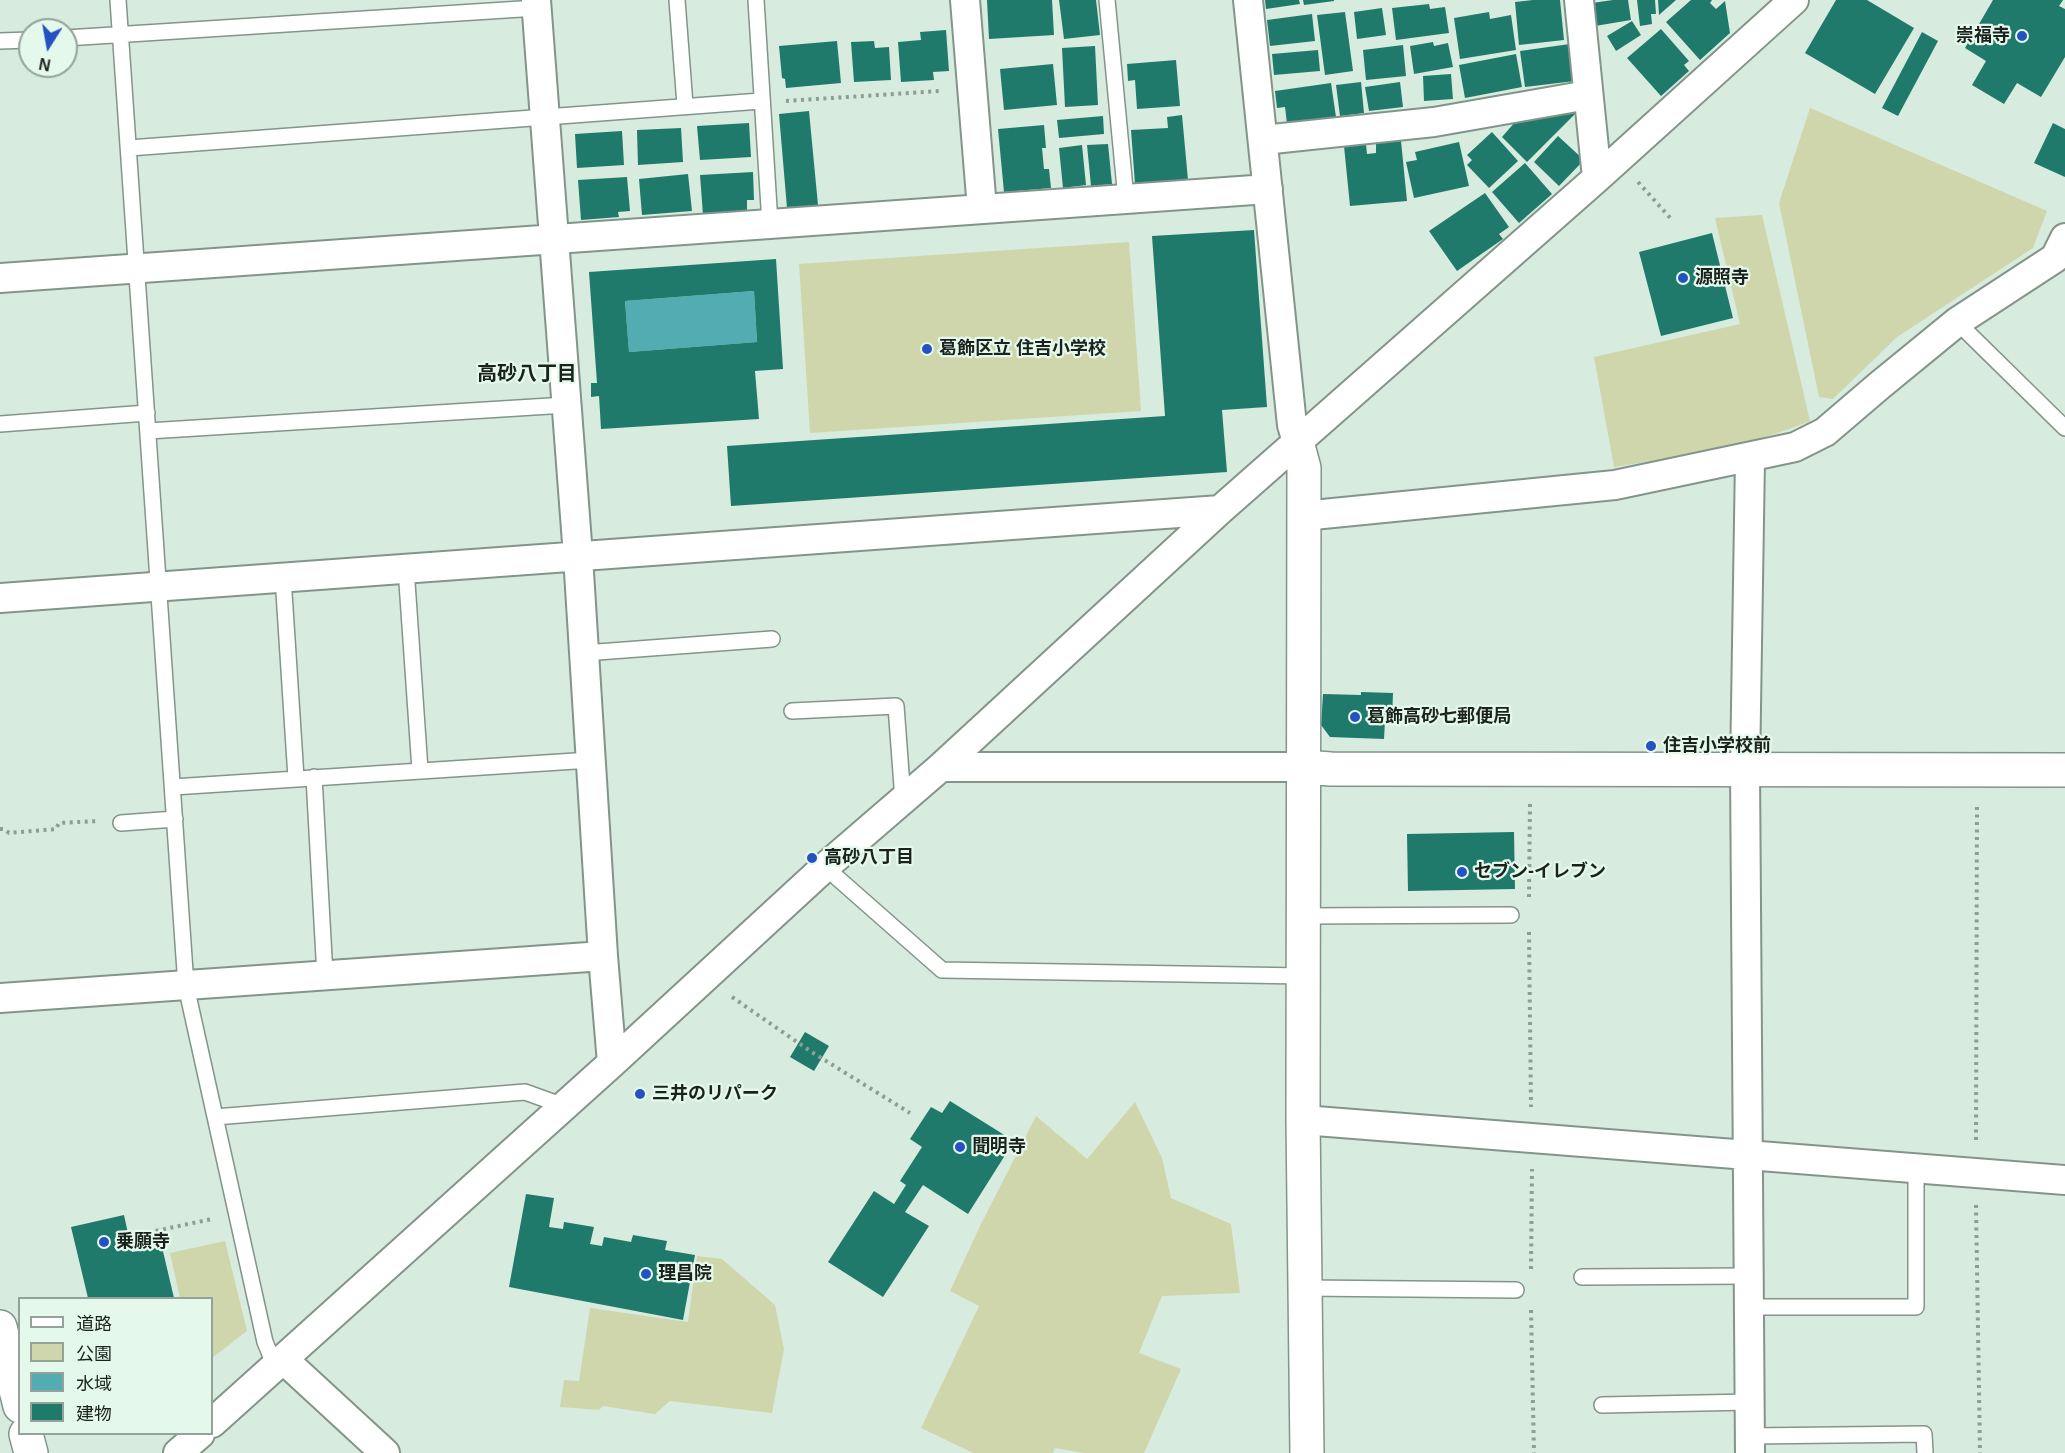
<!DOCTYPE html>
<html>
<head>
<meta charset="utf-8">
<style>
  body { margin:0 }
  #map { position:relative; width:2065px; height:1453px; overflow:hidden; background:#d7ebde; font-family:Arial,"Noto Sans JP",sans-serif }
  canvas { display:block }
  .legend { position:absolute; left:18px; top:1297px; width:195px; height:138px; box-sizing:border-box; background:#e4f8eb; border:2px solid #94a299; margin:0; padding:8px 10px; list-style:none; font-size:18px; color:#1b221e }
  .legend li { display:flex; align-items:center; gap:12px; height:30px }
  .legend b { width:30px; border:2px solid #94a299 }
  .north { position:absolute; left:18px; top:18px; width:60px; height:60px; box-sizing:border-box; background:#e4f8eb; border:2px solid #94a299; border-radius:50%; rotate:191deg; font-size:16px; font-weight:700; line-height:24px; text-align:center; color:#1b221e }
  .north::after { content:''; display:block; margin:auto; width:21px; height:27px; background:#2453c1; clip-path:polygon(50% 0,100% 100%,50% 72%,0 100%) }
</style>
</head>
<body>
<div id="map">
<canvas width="2065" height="1453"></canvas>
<ul class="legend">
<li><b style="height:8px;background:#fff"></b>道路</li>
<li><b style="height:16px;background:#cfd6ac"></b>公園</li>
<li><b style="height:16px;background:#53acb1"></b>水域</li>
<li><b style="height:16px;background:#207a6b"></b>建物</li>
</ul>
<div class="north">N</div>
</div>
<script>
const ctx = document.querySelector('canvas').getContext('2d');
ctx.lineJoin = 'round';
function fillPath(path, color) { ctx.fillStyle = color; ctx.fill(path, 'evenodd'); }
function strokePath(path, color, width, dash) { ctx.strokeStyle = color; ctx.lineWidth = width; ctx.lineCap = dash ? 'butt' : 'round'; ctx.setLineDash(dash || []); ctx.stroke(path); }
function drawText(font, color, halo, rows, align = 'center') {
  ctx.font = font + ' Arial,"Noto Sans JP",sans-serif'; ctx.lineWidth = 4.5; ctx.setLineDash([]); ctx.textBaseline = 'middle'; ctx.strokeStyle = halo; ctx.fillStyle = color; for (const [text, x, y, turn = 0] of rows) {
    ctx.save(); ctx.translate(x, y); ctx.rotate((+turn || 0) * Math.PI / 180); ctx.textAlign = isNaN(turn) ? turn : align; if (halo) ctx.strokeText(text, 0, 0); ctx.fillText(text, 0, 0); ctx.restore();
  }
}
const green = new Path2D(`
  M1810,108L2047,211L2033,248L1897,337L1833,399L1819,397L1779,203Z
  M1762,215L1810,421C1747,447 1681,456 1614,467L1594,357L1740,324L1715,218Z
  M1129,242L1141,411L810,433L799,264Z
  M1135,1102L1162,1158L1171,1198L1231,1224L1240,1293L1162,1296L1139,1353L1181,1369L1144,1453H1084L1055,1448L1053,1453H973L921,1428L979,1306L950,1291L980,1226L1036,1116L1087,1159Z
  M225,1241L247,1331L212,1358V1298H180L170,1253Z
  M697,1256L722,1259L775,1305L784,1349L772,1413L670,1401L655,1414L603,1406L599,1410L560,1407L564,1380L579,1381L590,1308L688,1322Z`);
const water = new Path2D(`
  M754,291L757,342L629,352L625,301Z`);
const building = new Path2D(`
  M987,0H1052L1054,35L989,39Z
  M1059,0H1096L1100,35L1064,39Z
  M1265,0H1299L1300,4L1266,9Z
  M1303,0H1334V1L1304,5Z
  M1533,0H1560L1564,40L1519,45L1515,2Z
  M1613,0H1628L1631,20L1595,26L1592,3Z
  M1637,0H1655L1656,14H1651L1652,24L1640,26Z
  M1658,0H1676L1659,15Z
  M1691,0H1712L1710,3L1716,9L1725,1L1730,33L1700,60L1666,22Z
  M1836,0H1867L1914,28L1875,94L1805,53Z
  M1993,0H2063L2059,6L2065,9V57L2041,97L2017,83L2004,104L1972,85L1986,61L1965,48Z
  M1429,4L1430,9L1445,7L1449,33L1396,40L1392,8Z
  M1382,8L1386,35L1357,39L1354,12Z
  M1345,12L1353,71L1325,75L1317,15Z
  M1489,12L1490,19L1511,15L1516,50L1460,59L1454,18Z
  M1312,14L1315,41L1270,46L1267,20Z
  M1632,21L1641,35L1616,51L1607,36Z
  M1661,29L1689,61L1684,65L1689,71L1661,96L1627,58Z
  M946,30L949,71L933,72L934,80L901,82L898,42L921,40L920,32Z
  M1922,32L1938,41L1898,116L1882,108Z
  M837,41L841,83L786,88L785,79L782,78L779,46Z
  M874,41L875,48L889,47L891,80L854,82L851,42Z
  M1433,42L1434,46L1448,43L1453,67L1414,74L1410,46Z
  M1570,44L1575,81L1525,87L1520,51Z
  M1403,45L1406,76L1366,80L1363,50Z
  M1095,46L1098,105L1065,107L1062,48Z
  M1318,50L1320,71L1274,75L1272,54Z
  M1516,54L1522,87L1465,98L1459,65Z
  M1176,60L1180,106L1137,109L1135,80L1128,81L1127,64Z
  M1053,64L1057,105L1004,110L1000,69Z
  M1451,74L1453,99L1424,101L1423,76Z
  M1361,82L1364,113L1340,116L1336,85Z
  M1400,82L1403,107L1369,111L1365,87Z
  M1331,83L1336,117L1287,124L1285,107L1277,108L1275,91Z
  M1569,107L1577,112L1527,162L1502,137L1522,114Z
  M809,111L818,205L787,208L779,114Z
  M1182,115L1188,180L1135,184L1131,130L1168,128L1167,117Z
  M1103,116L1104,134L1059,138L1057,120Z
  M749,123L751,157L700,160L697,126Z
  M2053,123L2065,129V177L2034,163Z
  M1044,125L1046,148H1042L1044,169H1049L1051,188L1004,192L998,129Z
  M681,128L683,162L638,165L637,130Z
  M622,131L624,165L577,168L575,134Z
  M1492,132L1518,161L1489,188L1467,165L1472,160L1467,155Z
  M1558,136L1584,160L1559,186L1534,162Z
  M1401,141L1407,201L1350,206L1344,146L1366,144L1367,154L1376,153V143Z
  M1459,142L1469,186L1414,198L1406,162L1417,160L1415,152Z
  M1108,144L1112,184L1091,186L1087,145Z
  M1082,145L1086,185L1063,188L1059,148Z
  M1525,163L1552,194L1519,223L1492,192Z
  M753,172L754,200H747V212L703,215L700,175Z
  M688,174L692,211L642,215L639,179Z
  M627,177L630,211L618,212L619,217L581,220L578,180Z
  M1485,193L1509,227L1499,234L1503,239L1457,271L1429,231Z
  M1254,230L1267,407L1222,410L1227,472L731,506L727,446L1165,416L1152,236Z
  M1712,233L1733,318L1661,336L1639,252Z
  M776,259L783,369L755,371L759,419L601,429L599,396L591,397V383H597L589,272ZM754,291L757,342L629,352L625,301Z
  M1361,692L1393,693L1392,721H1385L1384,739L1330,737L1321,725L1323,694L1361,695Z
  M1514,832L1515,889L1408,891L1407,834Z
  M805,1032L829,1046L814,1071L790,1057Z
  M950,1101L1014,1141L968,1214L923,1185L905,1212L929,1226L883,1297L828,1262L874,1191L894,1204L906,1185L900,1181L922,1147L910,1139L931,1107L942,1113Z
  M526,1194L554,1198L549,1227L563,1229L564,1222L594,1227L590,1244L602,1246L604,1237L631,1242L633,1235L667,1241L665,1250L695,1255L683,1320L509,1287Z
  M124,1215L132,1252L162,1247L174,1298H88L71,1227Z`);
const path = new Path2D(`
  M786,101L940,91
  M1638,182L1673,221
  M0,829H4L9,833L56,829L59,823L98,821
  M1529,897L1530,803
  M1529,932L1531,1107
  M732,997L810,1051L910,1113
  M1976,1140L1977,803
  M1976,1205L1980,1453
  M141,1234L212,1219
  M1531,1269L1532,1169
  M1531,1310L1534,1453`);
const service = new Path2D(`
  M118,0L186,986L265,1342L275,1366
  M677,0L685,105
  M756,0L770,224
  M1107,0L1126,199
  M66,38L537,8
  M0,41L30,40
  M129,148L761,101
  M1957,322L2065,428
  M0,424L147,413
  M148,431L566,405
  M406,568L420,770
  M283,577L296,778
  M584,653L772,639
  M792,711L896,706L903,800
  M314,777L325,976
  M173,787L591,760
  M121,823L175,819
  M825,867L942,970L1303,976
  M1303,916L1511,915
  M215,1117L525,1092L564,1106
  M1582,1277L1749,1276
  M1304,1288L1516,1290
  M1749,1307H1916V1168
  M1602,1405L1750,1402
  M1750,1436L1924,1434L1925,1453`);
const minor = new Path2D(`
  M536,0L578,556L603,956L612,1063
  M965,0L982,209
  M1248,0L1292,425L1297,442
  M1579,0L1597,178
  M1263,140L1434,122L1588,95
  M0,278L1268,189
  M1750,458L1745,769L1750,1453
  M1303,516L1615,485L1795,447L1825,432L1880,385L1957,322L2055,258L2065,238
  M0,598L1220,510
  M941,767H1303
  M0,998L603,956
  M1303,1120L2065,1180
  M283,1359L385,1453
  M212,1423L612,1063L825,867L941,767L1220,510L1597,178L1794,0
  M178,1453L200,1434`);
const tertiary = new Path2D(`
  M1297,442L1304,468L1303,1120L1307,1453
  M1303,767L1331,769L2065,770
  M0,1327L20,1406
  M26,1434L31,1453`);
const markers = [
  [2022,36,6,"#2453c1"],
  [1683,278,6,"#2453c1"],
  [927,349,6,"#2453c1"],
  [1355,717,6,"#2453c1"],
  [1651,746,6,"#2453c1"],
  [812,858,6,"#2453c1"],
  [1462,872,6,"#2453c1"],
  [640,1094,6,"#2453c1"],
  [960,1147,6,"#2453c1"],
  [104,1242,6,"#2453c1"],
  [646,1274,6,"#2453c1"]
];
const poiNames = [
  ["崇福寺",2010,36,"right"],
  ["源照寺",1695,278],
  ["葛飾区立 住吉小学校",939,349],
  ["葛飾高砂七郵便局",1367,717],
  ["住吉小学校前",1663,746],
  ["高砂八丁目",824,858],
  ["セブン-イレブン",1474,872],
  ["三井のリパーク",652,1094],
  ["聞明寺",972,1147],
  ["乗願寺",116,1242],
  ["理昌院",658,1274]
];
const neighbourhoodNames = [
  ["高砂八丁目",527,374]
];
fillPath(green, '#cfd6ac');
fillPath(water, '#53acb1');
fillPath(building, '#207a6b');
strokePath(service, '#83958a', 18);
strokePath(minor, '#83958a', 32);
strokePath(tertiary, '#83958a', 36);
strokePath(path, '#8f9e95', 4, [3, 4.5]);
strokePath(service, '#fff', 15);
strokePath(minor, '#fff', 28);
strokePath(tertiary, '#fff', 33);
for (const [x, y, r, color] of markers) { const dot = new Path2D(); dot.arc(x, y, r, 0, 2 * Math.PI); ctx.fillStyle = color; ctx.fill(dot); strokePath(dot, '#e4f8eb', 2); }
drawText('bold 18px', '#1b221e', '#e4f8eb', poiNames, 'left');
drawText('bold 20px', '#1b221e', '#e4f8eb', neighbourhoodNames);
</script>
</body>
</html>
